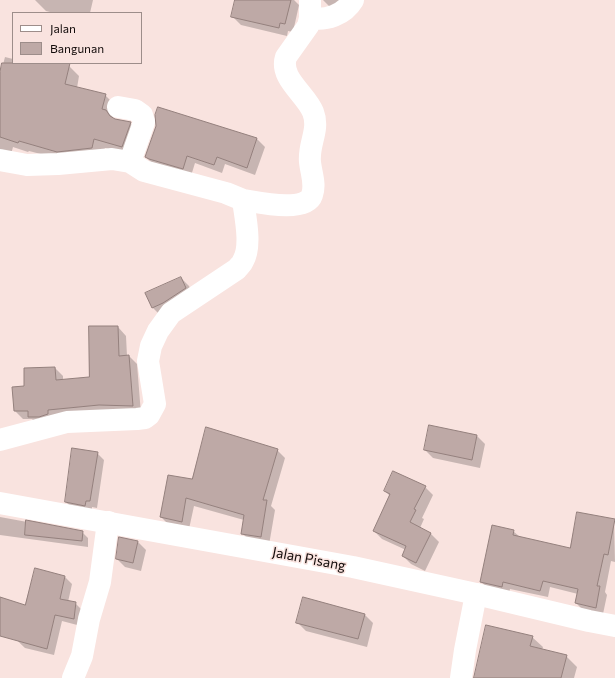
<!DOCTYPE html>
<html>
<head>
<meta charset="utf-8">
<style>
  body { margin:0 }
  #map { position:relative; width:615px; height:678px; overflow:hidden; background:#f9e3df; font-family:Commissioner,sans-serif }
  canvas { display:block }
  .legend { position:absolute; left:12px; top:12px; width:130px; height:52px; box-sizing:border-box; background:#f9e3df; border:1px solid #9d8d8a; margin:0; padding:5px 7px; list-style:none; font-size:12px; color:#120b0a }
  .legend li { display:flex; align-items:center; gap:8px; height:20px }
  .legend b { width:20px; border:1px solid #9d8d8a }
</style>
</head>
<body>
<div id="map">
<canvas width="615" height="678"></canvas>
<ul class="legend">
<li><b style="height:5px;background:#fff"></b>Jalan</li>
<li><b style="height:11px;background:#bea9a6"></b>Bangunan</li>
</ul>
</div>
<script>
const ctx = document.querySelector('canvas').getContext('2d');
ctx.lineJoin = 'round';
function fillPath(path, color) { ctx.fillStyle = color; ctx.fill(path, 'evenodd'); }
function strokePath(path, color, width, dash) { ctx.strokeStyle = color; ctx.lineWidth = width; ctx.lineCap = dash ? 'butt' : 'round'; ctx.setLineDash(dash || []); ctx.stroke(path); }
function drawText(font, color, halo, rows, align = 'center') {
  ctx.font = font + ' Commissioner,sans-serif'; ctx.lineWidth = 3; ctx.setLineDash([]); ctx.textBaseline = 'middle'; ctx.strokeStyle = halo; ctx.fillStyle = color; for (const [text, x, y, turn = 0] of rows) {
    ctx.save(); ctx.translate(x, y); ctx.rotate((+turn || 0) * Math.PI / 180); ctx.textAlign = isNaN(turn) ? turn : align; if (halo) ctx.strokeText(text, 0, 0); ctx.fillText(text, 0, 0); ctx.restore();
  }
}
const shadow = new Path2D(`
  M35,0H93L90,13H54L46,11Z
  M236,0H294L299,5L293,32L288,31L287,36L241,25L232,16Z
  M323,0H352L332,9Z
  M5,57L13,59V63H56L69,66L79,76L77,88L105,95L116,106L112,118L130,123L140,133L132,157L105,148L102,158L68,161L29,151L28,152L13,147L10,158L0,162V76Z
  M159,108L257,139L265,147L255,175L225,164L222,173L195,163L191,176L154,165L146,157L157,126Z
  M181,278L189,286L194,296L161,316L153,308L146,294Z
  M90,327H118L126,336L127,356H129L137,364L141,414L38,425L32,419H23L15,411L25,387L55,368L63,376V380L90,378Z
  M477,436L485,444L480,468L433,458L425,450Z
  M277,450L285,458L271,506L275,510L269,545L250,541L242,533L244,520L194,506L189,529L169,525L161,517L193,481Z
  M97,453L104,460L97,508L92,507V512L73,509L66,502Z
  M425,487L433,495L422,518L424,519L420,528L431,534L439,542L425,571L411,564L403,556L406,550L382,539L374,531L390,496L385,491Z
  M0,517L82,532L88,538V547L0,535Z
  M614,520L615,562L611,561L605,592L607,595L603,614L583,610L576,603L578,594L550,587L548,597L510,589L509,594L489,589L481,582L513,531L520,537L571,549Z
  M138,542L146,550L141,571L125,567L117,559Z
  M65,577L72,584L68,602L75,603L83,611L81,626L62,621L54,655L25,648L0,624V598L26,607Z
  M365,615L373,623L367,647L306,631L297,622Z
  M532,637L543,647L542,650L566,656L577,667L574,678H475Z`);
const building = new Path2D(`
  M235,0H291L285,24L280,23L279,28L231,17Z
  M2,63H70L65,84L106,94L102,109L106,110L110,116L115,119L131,122L122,147L94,139L92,148L57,152L19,141L18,143L0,137V72Z
  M158,107L257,138L247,168L217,157L214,165L187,156L183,169L149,159L145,157L156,126L155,115Z
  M181,277L186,288L163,303L152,308L145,293Z
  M89,326H118L119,356L129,355L133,406L99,405L48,410V414L39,417H28V411H14L12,387L24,386V368L55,367L56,380L89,377Z
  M429,425L477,435L472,460L424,450Z
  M206,427L278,449L263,500H267L261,537L241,534L244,515L186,498L182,522L160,517L168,475L192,479Z
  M72,448L98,452L90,501H86L85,506L65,502Z
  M393,471L426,486L414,509L416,510L410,522L431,533L416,563L402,556L406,546L373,531L390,494L384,491Z
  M577,512L615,519L608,555L604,554L597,586H600L596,608L575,603L578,589L543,581L540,591L503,582L502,587L480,582L492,525L514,530L513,535L570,548Z
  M26,520L83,531L82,541L25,535Z
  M119,537L138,541L133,563L116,559Z
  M35,568L65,576L60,599L76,602L74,619L55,615L47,649L0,636V597L25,605Z
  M303,597L365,614L358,639L296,623Z
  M486,625L533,636L530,646L567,655L561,678H474Z`);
const street = new Path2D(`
  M310,18C326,21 344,15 353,0
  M118,107L135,110L142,115L144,122L130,162
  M0,160L27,165L58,164L112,159L130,162L144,171L226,193L243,200
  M0,440L67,422L137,419L145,418L149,415L155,404L148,361L151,346L158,331L171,313L237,269C239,266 242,264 243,261C252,246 245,216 243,200C257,202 306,213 312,195C316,184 311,173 310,162C308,144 320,130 313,112C306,94 279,78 286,57L308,26L310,18V0
  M73,678L82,656L89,619L100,582L108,522
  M461,678L465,650L476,594`);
const secondary = new Path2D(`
  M0,503L353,567L476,594L589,621L615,626`);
const streetNames = [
  ["Jalan Pisang",309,559,11]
];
fillPath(shadow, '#0003');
fillPath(building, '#bea9a6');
strokePath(building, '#94807d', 1);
strokePath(street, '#fff', 22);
strokePath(secondary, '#fff', 22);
drawText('14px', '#120b0a', '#f9e3df', streetNames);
</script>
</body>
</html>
